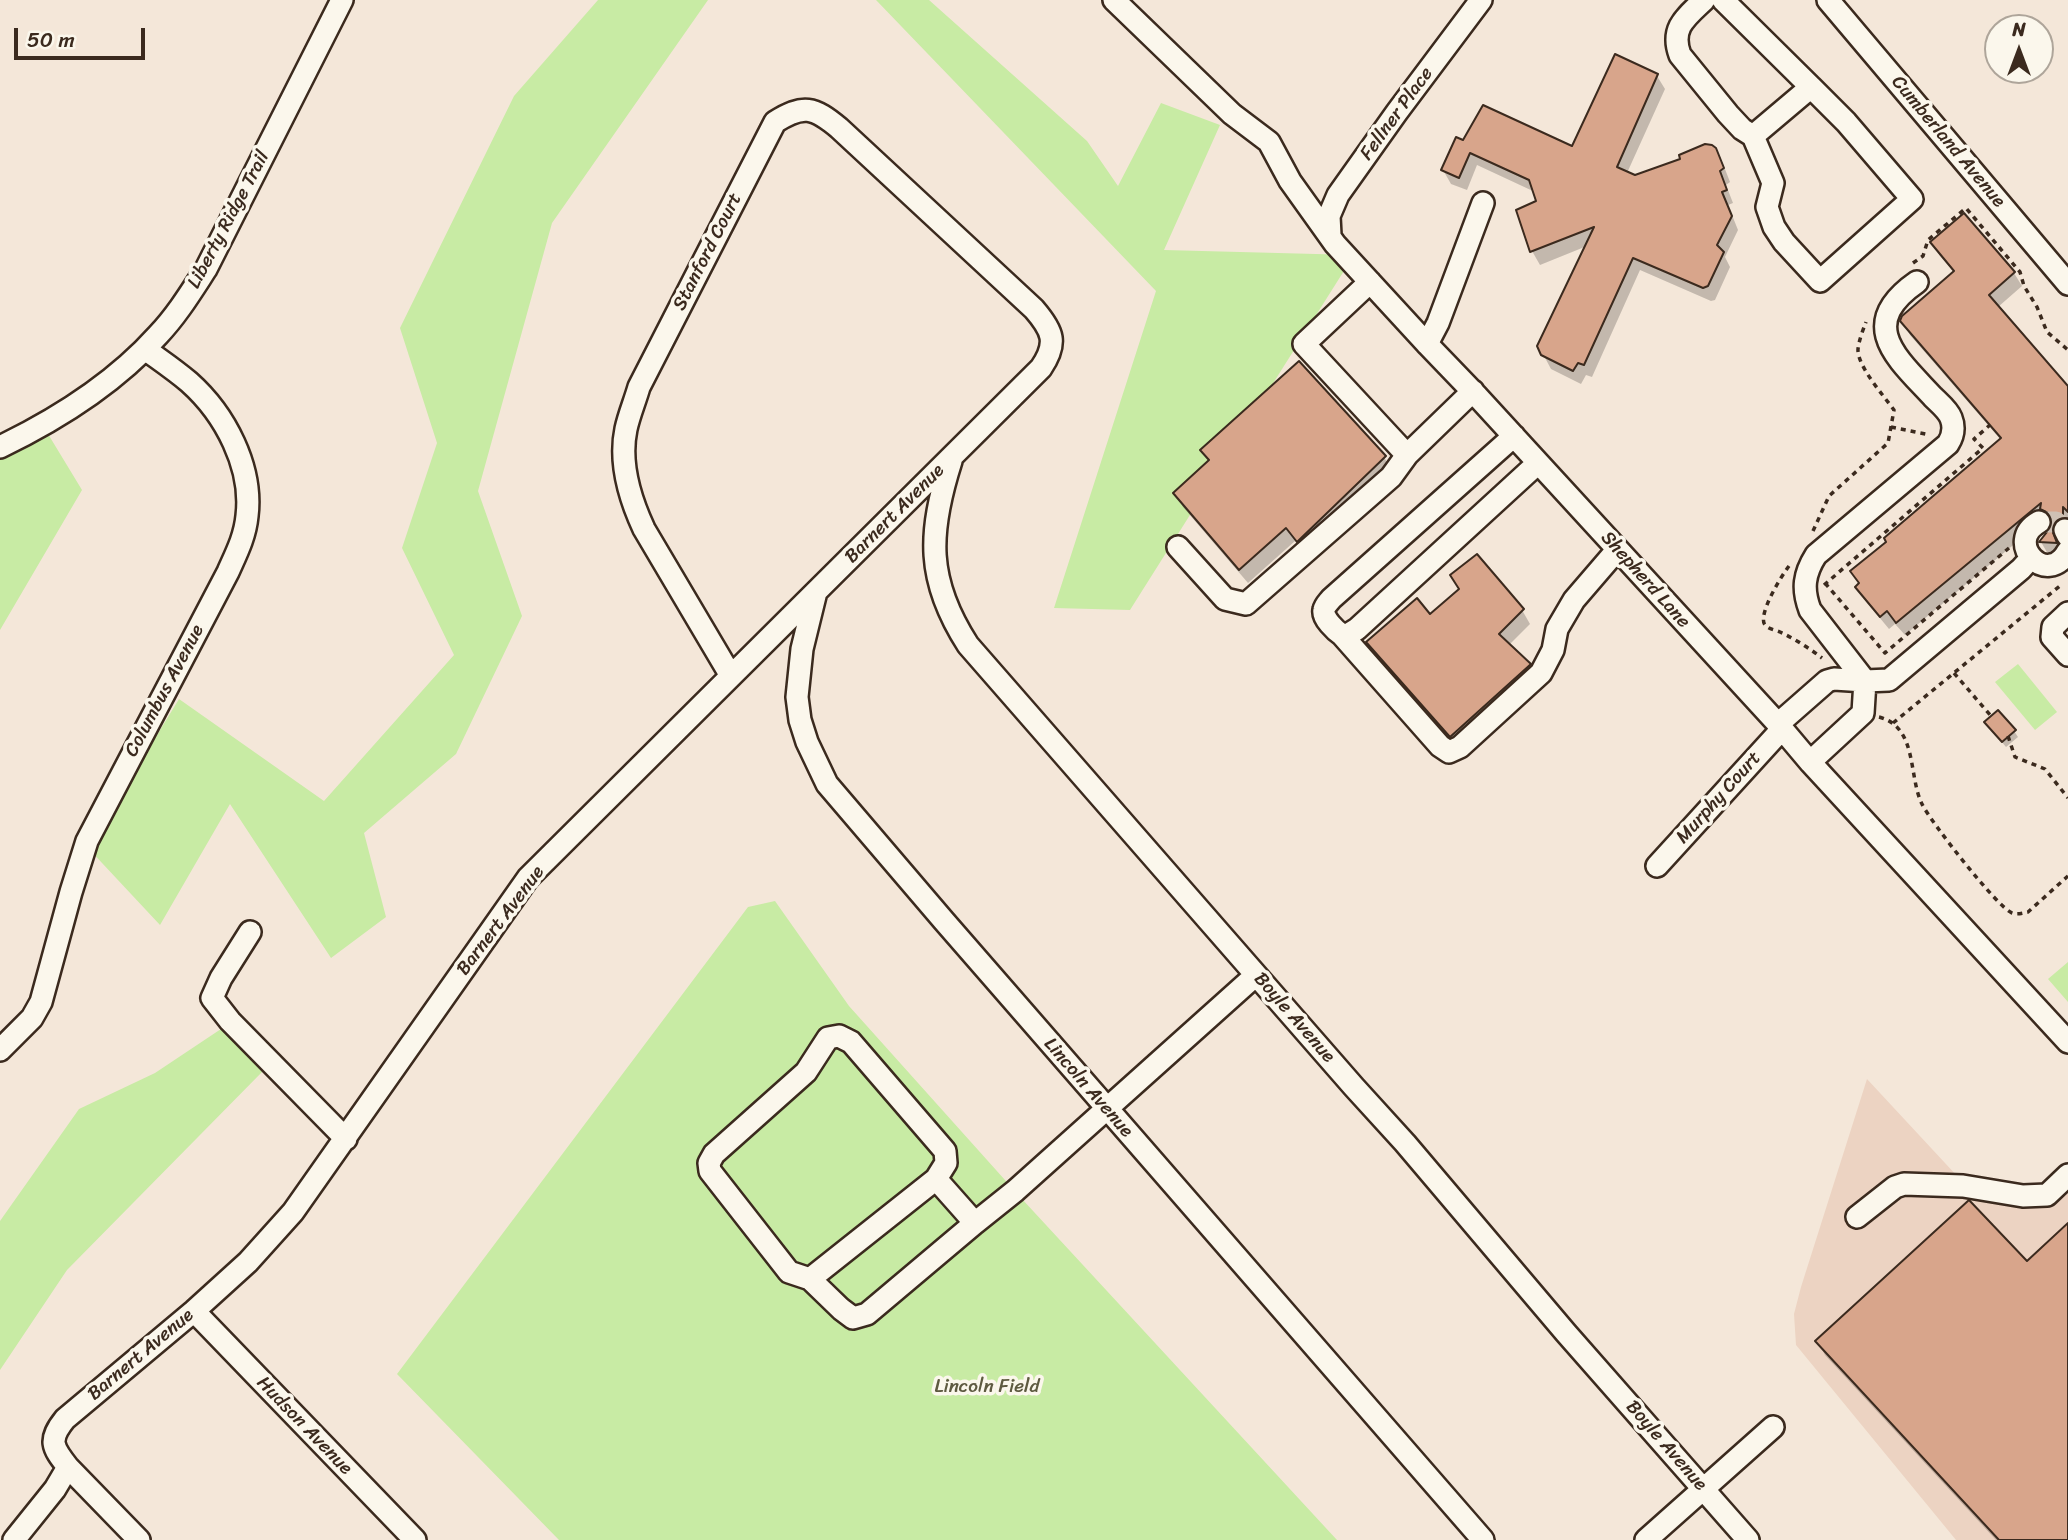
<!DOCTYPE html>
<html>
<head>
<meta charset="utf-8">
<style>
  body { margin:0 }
  #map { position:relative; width:2068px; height:1540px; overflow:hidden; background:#f4e7d9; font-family:Sriracha,sans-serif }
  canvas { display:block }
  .north { position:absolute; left:1984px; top:14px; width:70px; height:70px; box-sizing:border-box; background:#fbf7ec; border:2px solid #aea59a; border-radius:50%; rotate:0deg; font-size:19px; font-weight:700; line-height:28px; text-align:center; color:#3b2a1e }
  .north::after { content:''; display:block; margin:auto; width:24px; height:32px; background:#3b2a1e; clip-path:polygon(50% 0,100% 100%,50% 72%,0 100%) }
  .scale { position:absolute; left:14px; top:28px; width:131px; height:32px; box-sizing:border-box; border:4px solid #3b2a1e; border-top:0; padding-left:9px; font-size:21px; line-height:24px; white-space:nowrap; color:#3b2a1e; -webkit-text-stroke:5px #fbf7ec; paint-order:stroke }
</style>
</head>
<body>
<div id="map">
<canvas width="2068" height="1540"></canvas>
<div class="north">N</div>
<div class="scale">50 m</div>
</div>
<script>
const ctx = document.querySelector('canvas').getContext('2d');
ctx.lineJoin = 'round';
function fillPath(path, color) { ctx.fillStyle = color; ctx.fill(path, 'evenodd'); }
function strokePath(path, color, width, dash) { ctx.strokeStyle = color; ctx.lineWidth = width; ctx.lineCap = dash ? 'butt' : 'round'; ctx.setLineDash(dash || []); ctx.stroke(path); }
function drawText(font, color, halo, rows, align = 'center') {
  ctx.font = font + ' Sriracha,sans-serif'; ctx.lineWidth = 7; ctx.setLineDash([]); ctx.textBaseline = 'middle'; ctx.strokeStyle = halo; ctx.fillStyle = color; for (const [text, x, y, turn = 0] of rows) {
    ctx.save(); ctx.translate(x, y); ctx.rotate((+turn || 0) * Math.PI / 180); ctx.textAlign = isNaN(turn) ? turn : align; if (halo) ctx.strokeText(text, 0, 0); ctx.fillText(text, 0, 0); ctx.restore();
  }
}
const built = new Path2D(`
  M1867,1079L1958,1177L2044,1185L2068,1163V1540H1956L1796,1345L1794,1314L1801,1287Z`);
const green = new Path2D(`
  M598,0H708L552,223L478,491L522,616L456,754L364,833L386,917L331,958L230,804L160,925L88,848L179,699L324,801L454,655L402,548L437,443L400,328L514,96Z
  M876,0H929L1087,141L1118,186L1161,103L1220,125L1164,250L1354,255L1130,610L1054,608L1156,291Z
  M45,429L82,490L0,630V449Z
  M2018,664L2057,712L2035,730L1995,682Z
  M775,901L849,1006L1022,1199L1337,1540H559L397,1374L748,907Z
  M2068,962V1002L2048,979Z
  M221,1029L264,1070L67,1270L0,1370V1221L79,1109L155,1073Z`);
const shadow = new Path2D(`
  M1657,76L1665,89L1627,173L1635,177L1715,150L1723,164L1730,182L1726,185L1733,203L1728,205L1738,230L1725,257L1730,267L1715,300L1711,301L1640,270L1592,377L1586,375L1581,384L1551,369L1543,354L1587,246L1540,265L1532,251L1518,211L1539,202L1535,192L1477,165L1467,190L1451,184L1443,170L1464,143L1573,148Z
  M1964,215L2014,273L2022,286L1998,307L2068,388V532L2061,536L2059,543L2063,555L2048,554L2041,542L2053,528V524L2047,517L1905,635L1895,624L1889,629L1865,600L1857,587L1860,585L1852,572L2001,440L1910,335L1902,321L1955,273L1940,256L1932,243Z
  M1202,451L1384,457L1392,471L1306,554L1295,541L1248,583L1183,507L1176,494L1209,462Z
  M1522,610L1530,624L1509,645L1529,665L1537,679L1459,749L1376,656L1368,642L1430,617Z
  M1986,723L2014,731L2018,737L2006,747Z
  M2068,1225V1540H1996L1825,1355L1818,1342L2027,1263Z`);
const building = new Path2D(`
  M1615,54L1658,74L1617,167L1635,175L1680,159L1679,155L1705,144L1712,145L1716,148L1724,168L1720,171L1727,190L1722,192L1732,216L1717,245L1724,252L1708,286L1703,288L1633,258L1584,365L1578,363L1573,371L1541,355L1537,346L1594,227L1530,252L1516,210L1536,201L1529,180L1470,153L1459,178L1441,170L1456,137L1463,140L1483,105L1572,146Z
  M1964,213L2015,272L1989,295L2068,386V512L2063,507V517L2054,523L2052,530L2057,543L2039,542L2051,527L2052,520L2048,513L2040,509L2041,503L1896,623L1887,611L1880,617L1855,587L1859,583L1850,571L1886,542L1884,538L2001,438L1900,321L1902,316L1954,271L1930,242Z
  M1299,361L1386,456L1297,542L1286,528L1239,570L1173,493L1209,460L1200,450Z
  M1477,554L1524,609L1499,634L1531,664L1450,737L1366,642L1417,598L1430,614L1459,589L1450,575Z
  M1998,710L2016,730L2002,742L1984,722Z
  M1969,1200L2027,1261L2068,1223V1540H1999L1815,1341Z`);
const minorTunnel = new Path2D(`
  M2039,522H2056L2065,530`);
const path = new Path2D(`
  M1913,263L1923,256L1928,240L1966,208L2020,272L2024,286L2037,307L2047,332L2068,350
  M1891,427L1930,435
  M1813,531L1829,496L1888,443L1894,410C1884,396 1857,366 1858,349C1859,340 1863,330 1866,322
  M1789,566C1782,575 1757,615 1765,625C1768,629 1776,630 1780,632C1795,639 1809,648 1822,658
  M1825,583L1885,653L2009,548
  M1824,585L1983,448L1974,439L1990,425
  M1954,673L1991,716
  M1879,717C1918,727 1908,776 1922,804C1930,821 1998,908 2012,913C2017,915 2023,913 2028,912L2068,876
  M1893,723L2061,585
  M2008,736L2015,757L2045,769L2068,798`);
const minor = new Path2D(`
  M1114,0L1232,114L1269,142L1290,181L1335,244L1427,344L1477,396L1778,724L1810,762L2068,1042
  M1704,0C1686,17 1670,28 1680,55L1728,114L1742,129L1753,136L1773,183L1767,207L1774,227L1784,242L1820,281L1912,199L1846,122L1811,87L1753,136
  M1723,0L1811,87
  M1828,0L2068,284
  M1330,235L1329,216L1338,195L1397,112L1481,0
  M1370,282L1304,344L1407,455L1473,391
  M1427,344L1438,323L1483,203
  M1514,436L1331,599C1329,602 1325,605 1324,610C1322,618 1336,631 1342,635L1349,634L1357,629L1538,463
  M0,447C58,419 115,383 158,335C177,315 191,292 206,269L342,0
  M951,461C928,533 926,580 968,645L1354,1087L1405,1143L1566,1333L1748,1540
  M2039,522C2003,542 2047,589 2068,551
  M2065,530L2068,536
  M1178,547L1225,599L1246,604L1391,477L1407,455
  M816,592L802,649L797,697L800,720L807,742L827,784L944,921L1483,1540
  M2068,613L2053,627L2052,637L2068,655
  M1342,635L1440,746L1449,752L1460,747L1541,673L1553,650L1557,629L1574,600L1617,550
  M1778,724L1827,681L1834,679L1865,681L1889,680L2021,569L2031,558
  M1810,762L1863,713L1865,681L1810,610C1802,589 1804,574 1816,555L1948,444C1953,436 1955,428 1951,418C1948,410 1939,403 1933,397C1898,359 1855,325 1917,282
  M1657,866L1782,729
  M250,932L221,978L212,998L230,1021L346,1139
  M0,1050L32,1018L41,1002L71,892L87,841L228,572C236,554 245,537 247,516C253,467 225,414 189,382C175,370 160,360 145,349
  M1857,1217L1895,1187L1904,1184L1963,1186L2023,1196L2047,1195L2068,1175
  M975,1223L867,1314L853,1318L841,1309L810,1279L936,1179L975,1223L1015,1191L1256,975
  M810,1279L789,1272L710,1171L709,1163L714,1154L806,1072L828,1038L839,1036L851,1042L945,1151L946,1163L936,1179
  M194,1311L415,1540
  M68,1467L139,1540
  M14,1540L55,1489L68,1467C52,1447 48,1440 65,1419L194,1311L248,1262L293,1212L528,878L1041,368C1058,343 1053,331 1034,309L839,128C814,107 803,104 775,122L639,387C635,401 629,415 626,429C619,462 630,499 644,529L731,676
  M1646,1540L1773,1427`);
const streetNames = [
  ["Fellner Place",1397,114,-54],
  ["Cumberland Avenue",1948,142,50],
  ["Liberty Ridge Trail",229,220,-62],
  ["Stanford Court",708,252,-63],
  ["Barnert Avenue",895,514,-45],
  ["Shepherd Lane",1645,580,48],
  ["Columbus Avenue",165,691,-62],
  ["Murphy Court",1719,798,-48],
  ["Barnert Avenue",501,921,-53],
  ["Boyle Avenue",1294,1018,49],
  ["Lincoln Avenue",1088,1088,49],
  ["Barnert Avenue",141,1355,-40],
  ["Hudson Avenue",304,1426,46],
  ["Boyle Avenue",1666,1446,49]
];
const parkNames = [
  ["Lincoln Field",987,1387]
];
fillPath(built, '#ecd3c2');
fillPath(green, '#c8eba4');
fillPath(shadow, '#0003');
fillPath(building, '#d8a58b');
strokePath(building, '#3b2a1e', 2);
strokePath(minorTunnel, '#cfc1b4', 21, [21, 10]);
strokePath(minor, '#3b2a1e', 26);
strokePath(path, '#3b2a1e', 3.5, [5, 5]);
strokePath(minor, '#fbf7ec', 21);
drawText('19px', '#3b2a1e', '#fbf7ec', streetNames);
drawText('19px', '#5e5a40', '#fbf7ec', parkNames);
</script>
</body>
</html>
